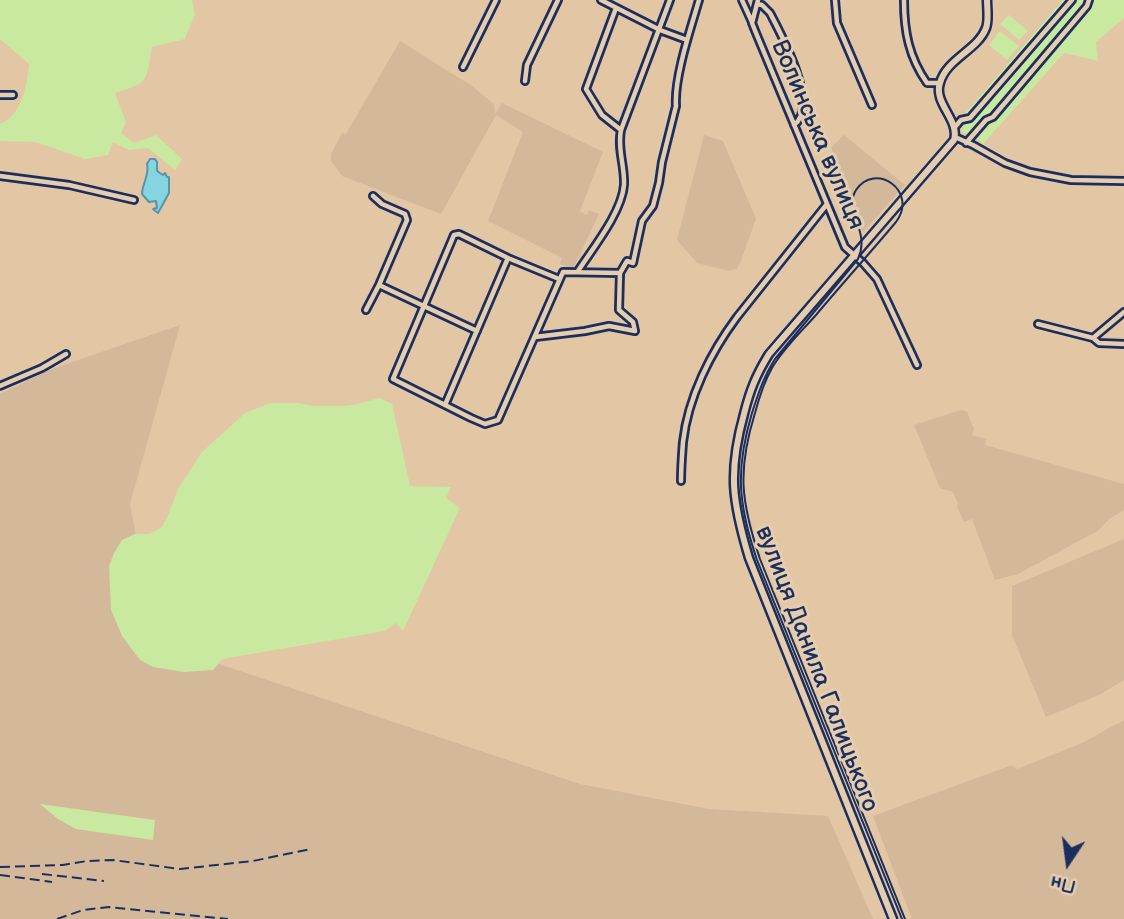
<!DOCTYPE html>
<html>
<head>
<meta charset="utf-8">
<style>
  body { margin:0 }
  #map { position:relative; width:1124px; height:919px; overflow:hidden; background:#e3c6a4; font-family:"Balsamiq Sans",sans-serif }
  canvas { display:block }
  .north { position:absolute; left:1033px; top:828px; width:70px; height:70px; -webkit-text-stroke:5px #e6cdae; paint-order:stroke; rotate:193deg; font-size:19px; font-weight:700; line-height:28px; text-align:center; color:#1b2f5e }
  .north::after { content:''; display:block; margin:auto; width:24px; height:32px; background:#1b2f5e; clip-path:polygon(50% 0,100% 100%,50% 72%,0 100%) }
</style>
</head>
<body>
<div id="map">
<canvas width="1124" height="919"></canvas>
<div class="north">Пн</div>
</div>
<script>
const ctx = document.querySelector('canvas').getContext('2d');
ctx.lineJoin = 'round';
function fillPath(path, color) { ctx.fillStyle = color; ctx.fill(path, 'evenodd'); }
function strokePath(path, color, width, dash) { ctx.strokeStyle = color; ctx.lineWidth = width; ctx.lineCap = dash ? 'butt' : 'round'; ctx.setLineDash(dash || []); ctx.stroke(path); }
function drawText(font, color, halo, rows, align = 'center') {
  ctx.font = font + ' "Balsamiq Sans",sans-serif'; ctx.lineWidth = 6; ctx.setLineDash([]); ctx.textBaseline = 'middle'; ctx.strokeStyle = halo; ctx.fillStyle = color; for (const [text, x, y, turn = 0] of rows) {
    ctx.save(); ctx.translate(x, y); ctx.rotate((+turn || 0) * Math.PI / 180); ctx.textAlign = isNaN(turn) ? turn : align; if (halo) ctx.strokeText(text, 0, 0); ctx.fillText(text, 0, 0); ctx.restore();
  }
}
const built = new Path2D(`
  M400,41L472,86L494,104L495,114L502,103L603,152L580,211L587,215L589,210L599,214L573,269L560,264L562,258L488,221L523,132L496,115L441,214L342,176L331,161V154L342,133L346,134Z
  M704,135L723,141L756,219L740,263L737,269L729,271L697,263L677,240Z
  M844,135L905,185L863,232L831,147Z
  M180,325L130,504L150,607L207,660L580,784L709,809L828,816L873,919H0V394L52,369Z
  M961,410L967,412L974,429L972,435L986,439L985,445L1124,484V510L1109,519L1099,530L1018,574L995,580L972,519L964,522L957,507L958,503L953,492L940,488L914,425Z
  M1124,539V680L1099,695L1046,717L1012,635V586Z
  M1124,720V919H912L873,816L1012,765L1017,769L1082,743Z`);
const green = new Path2D(`
  M0,0H192L195,14L185,39L152,47C146,82 150,82 115,93L126,122L121,133L134,143L156,135L182,159L175,170L148,148L129,150L113,142L108,155L85,159L35,142L0,141V124C22,115 27,86 29,64L0,39Z
  M1063,0H1124V18L1096,42L1098,61L1064,53L983,144L977,139L994,119L993,118L986,120L971,136L961,131L963,128L957,123Z
  M1009,15L1028,31L1019,40L1000,24Z
  M1000,31L1019,46L1007,60L989,45Z
  M380,398L392,404L410,486L451,487L446,498L460,508L403,631L396,623L385,631L222,659L213,670L184,672L153,667L140,660L122,636L111,610L109,566L114,553L122,540L135,534H149L162,527L168,515L178,489L202,452L245,413L270,403H299L313,406H340L353,405Z
  M40,804L155,820L153,840L76,829L58,819Z`);
const water = new Path2D(`
  M150,159H155L157,162V171L163,175L165,173L167,177H169V193L158,213L153,209L157,208L156,201L149,202L142,194C142,184 150,174 147,164Z`);
const street = new Path2D(`
  M601,0L660,30L687,40
  M742,0L752,22
  M758,0L752,23L756,33L845,247L863,263L877,279L917,365
  M835,0L837,23L872,105
  M904,0C904,32 909,57 927,83H939
  M757,4L762,5L770,13C782,36 820,106 794,125
  M616,8L586,89L602,115L621,130
  M463,67L496,0
  M525,81L527,65L558,0
  M0,95H13
  M955,127L961,120L970,118L1072,0
  M955,137L973,145L1005,163L1030,172L1071,180L1124,181
  M966,143L986,120L993,117L1087,6L1089,0
  M0,176L69,185L134,200
  M578,271C593,248 622,212 624,185C625,166 617,149 621,130L670,0
  M620,273L627,261L633,263L642,221L653,206L659,183L662,162L676,106C674,77 691,28 699,0
  M379,285L477,331
  M366,310L379,285L407,220L405,214L382,204L373,196
  M1038,324L1093,338L1124,312
  M535,337L585,331L609,326L635,331L633,322L619,310L620,273L563,272L498,420L485,424L471,418L393,379L454,235L459,234L508,258L559,279
  M1093,338L1099,343L1124,344
  M0,386L42,368L66,354
  M445,405L508,258
  M681,481C681,468 682,455 683,442C688,397 711,352 737,317L827,204`);
const secondary = new Path2D(`
  M893,919L749,558C732,501 728,472 744,414C750,390 756,375 769,354L954,140C960,120 933,103 940,83C946,59 978,50 986,28C989,20 987,9 987,0`);
const tram = new Path2D(`
  M841,182L852,208
  M902,919L757,560C738,504 735,470 752,413C758,394 764,376 775,359L858,259C871,231 843,211 856,190C875,161 919,191 896,222C870,253 842,284 816,315C801,332 783,349 772,368C764,382 759,398 755,413C737,471 741,502 760,559L905,919`);
const rail = new Path2D(`
  M0,867L63,865L87,861L113,860L180,869L253,861L311,849
  M42,874L104,881
  M0,875L52,882
  M57,919L83,910L109,907L228,919`);
const streetNames = [
  ["Волинська вулиця",817,135,67],
  ["вулиця Данила Галицького",816,669,69]
];
fillPath(built, '#d4b89a');
fillPath(green, '#c9e8a0');
fillPath(water, '#84d5df');
strokePath(water, '#5a93ab', 2);
strokePath(street, '#1b2f5e', 10);
strokePath(secondary, '#1b2f5e', 11);
strokePath(street, '#e6cdae', 4.5);
strokePath(secondary, '#e6cdae', 6);
strokePath(tram, '#1b2f5e', 2);
strokePath(rail, '#1b2f5e', 2, [10, 5]);
drawText('24px', '#1b2f5e', '#e6cdae', streetNames);
</script>
</body>
</html>
